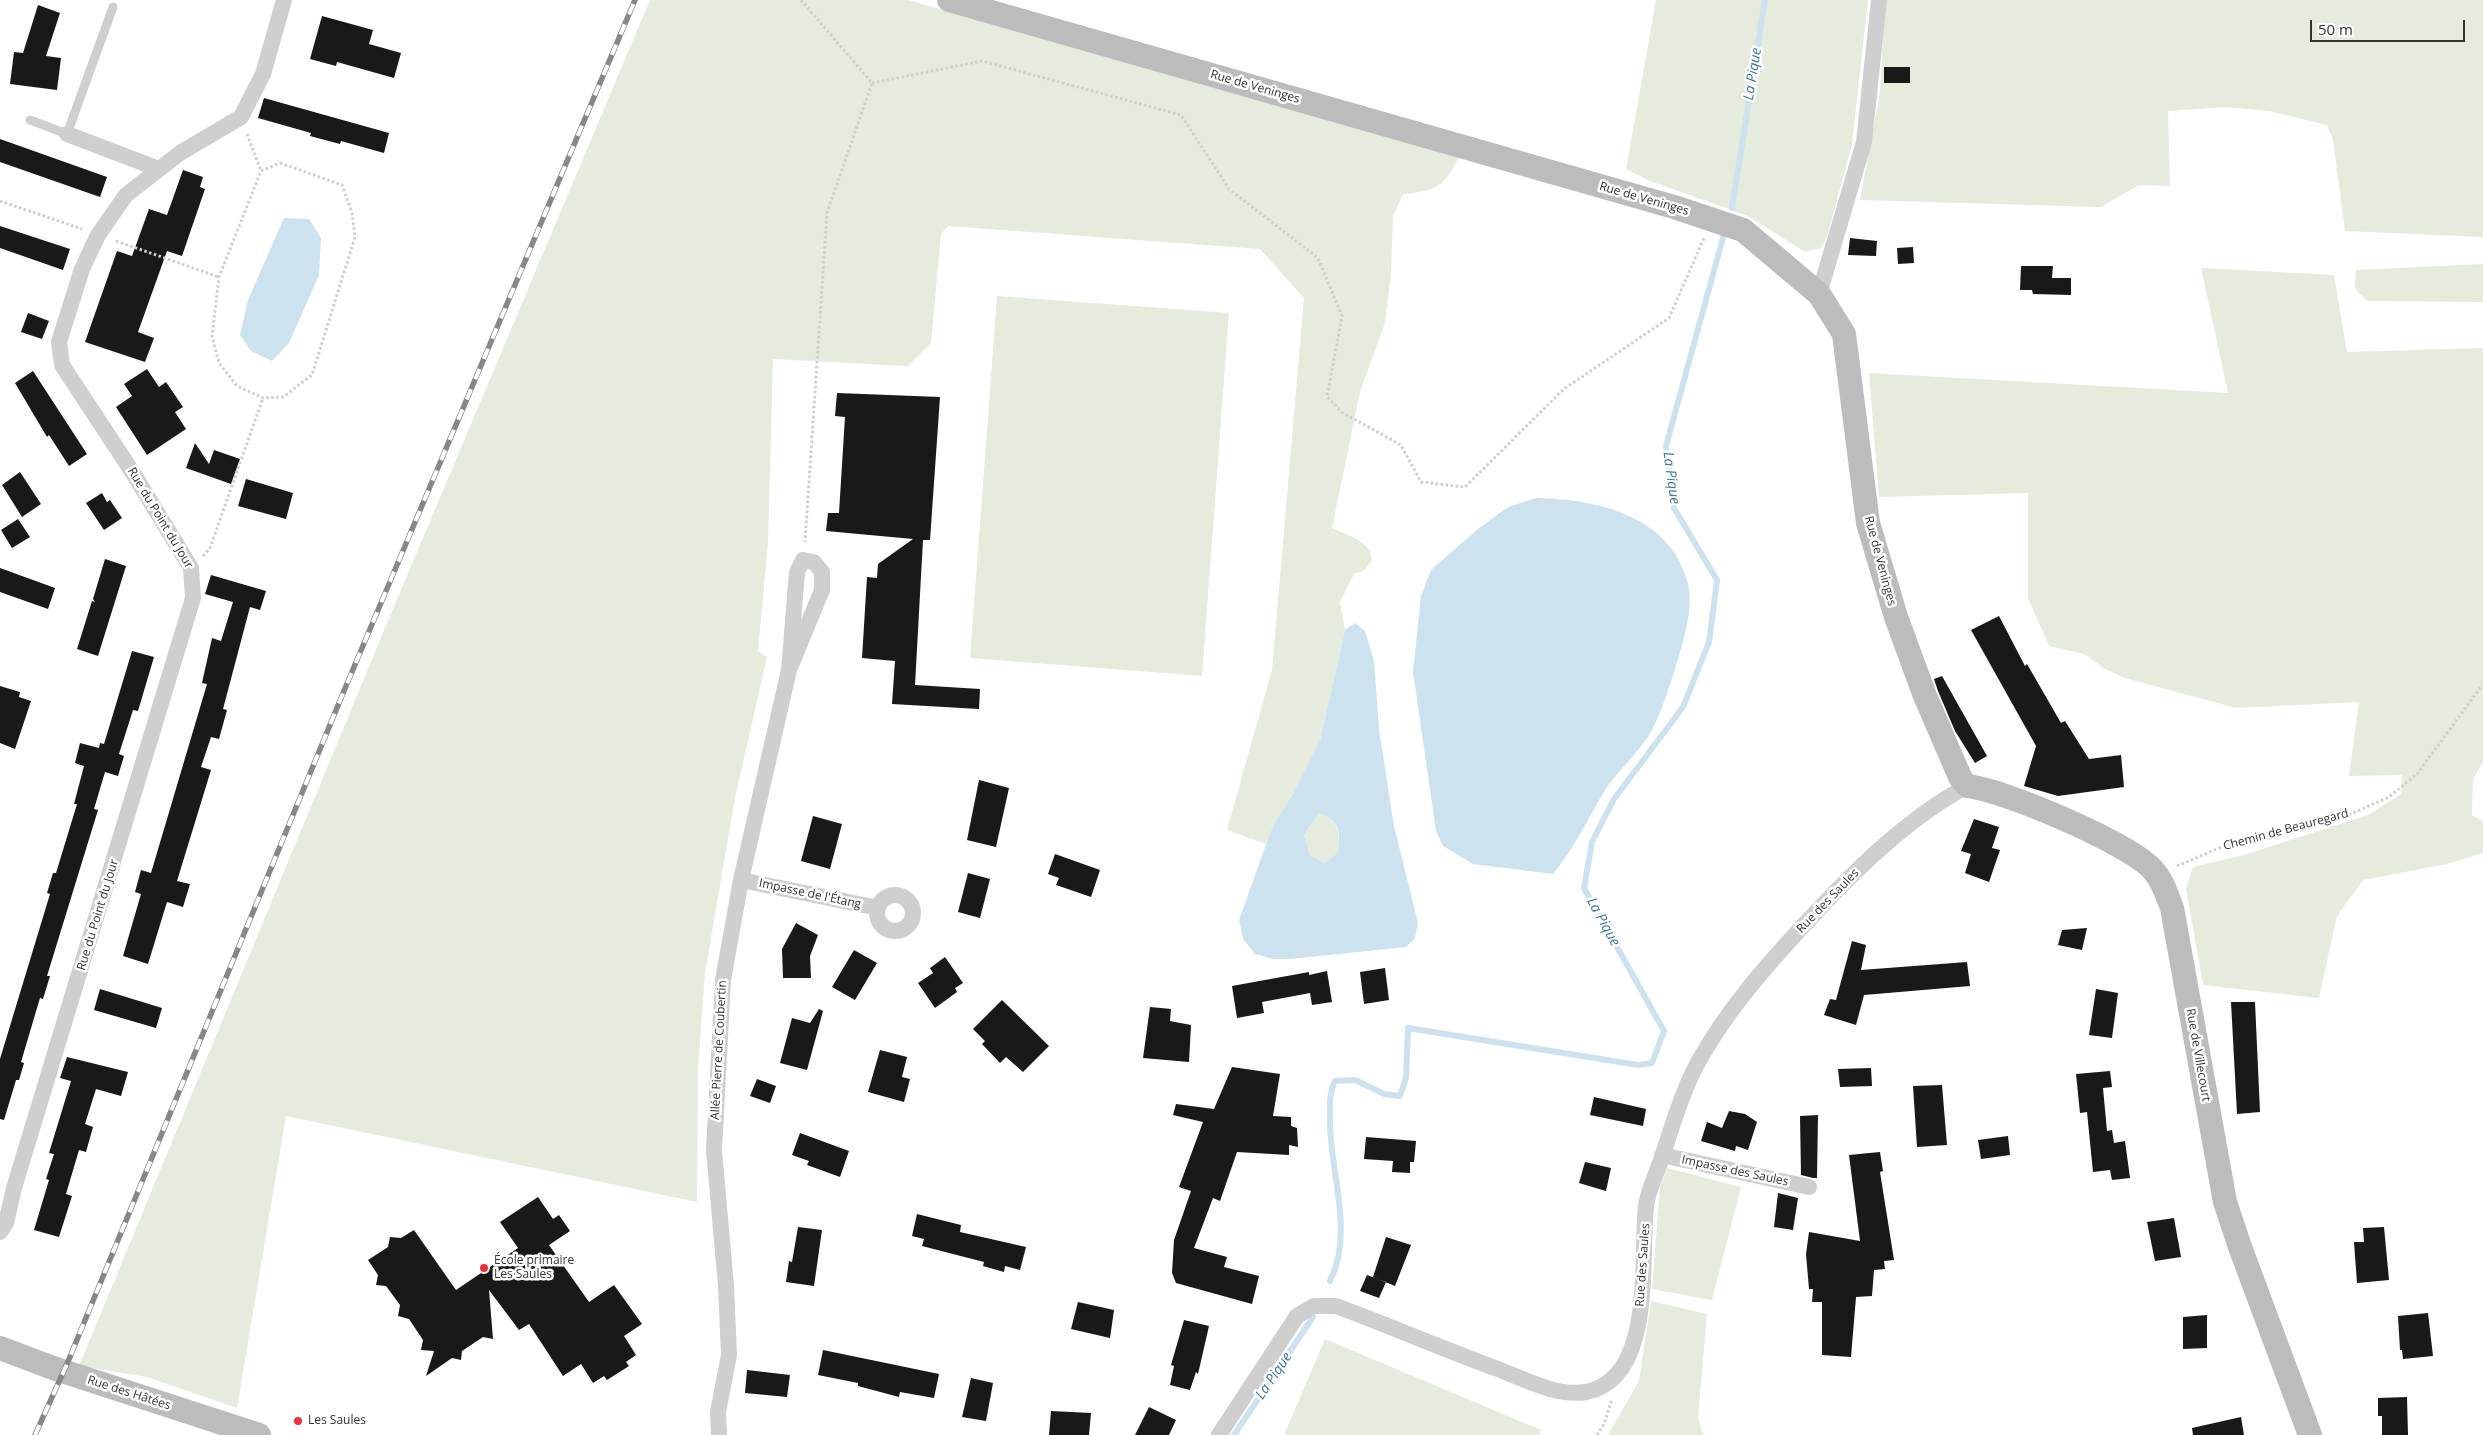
<!DOCTYPE html>
<html>
<head>
<meta charset="utf-8">
<style>
  body { margin:0 }
  #map { position:relative; width:2483px; height:1435px; overflow:hidden; background:#fff; font-family:"Open Sans",sans-serif }
  canvas { display:block }
  .scale { position:absolute; left:2310px; top:20px; width:155px; height:22px; box-sizing:border-box; border:2px solid #323232; border-top:0; padding-left:6px; font-size:15px; line-height:18px; white-space:nowrap; color:#323232; -webkit-text-stroke:4px #fff; paint-order:stroke }
</style>
</head>
<body>
<div id="map">
<canvas width="2483" height="1435"></canvas>
<div class="scale">50 m</div>
</div>
<script>
const ctx = document.querySelector('canvas').getContext('2d');
ctx.lineJoin = 'round';
function fillPath(path, color) { ctx.fillStyle = color; ctx.fill(path, 'evenodd'); }
function strokePath(path, color, width, dash) { ctx.strokeStyle = color; ctx.lineWidth = width; ctx.lineCap = dash ? 'butt' : 'round'; ctx.setLineDash(dash || []); ctx.stroke(path); }
function drawText(font, color, halo, rows, align = 'center') {
  ctx.font = font + ' "Open Sans",sans-serif'; ctx.lineWidth = 5; ctx.setLineDash([]); ctx.textBaseline = 'middle'; ctx.strokeStyle = halo; ctx.fillStyle = color; for (const [text, x, y, turn = 0] of rows) {
    ctx.save(); ctx.translate(x, y); ctx.rotate((+turn || 0) * Math.PI / 180); ctx.textAlign = isNaN(turn) ? turn : align; if (halo) ctx.strokeText(text, 0, 0); ctx.fillText(text, 0, 0); ctx.restore();
  }
}
const green = new Path2D(`
  M650,0H908L1210,87L1461,154C1444,185 1440,191 1403,194L1393,216L1391,274L1385,323L1360,392L1332,528L1357,539L1370,550L1372,560L1365,570L1354,574L1340,602L1345,630L1320,740L1293,794L1273,825L1266,844L1227,830L1272,670L1304,298L1260,249L948,226L941,234L931,343L908,366L773,359L768,543L758,651L767,657L735,798L705,973L698,1069L697,1202L286,1116L237,1408L147,1377L79,1366L390,616Z
  M1656,0H1868L1852,144L1827,237L1821,248L1805,252L1748,216L1650,181L1626,169Z
  M1885,0H2483V237L2345,231L2333,140L2327,125L2269,111L2225,107L2168,111L2170,186L2139,185L2101,207L1860,200L1880,93Z
  M2483,264V302L2367,301L2355,289L2356,270Z
  M2201,268L2334,275L2347,352L2483,348V762L2473,779L2472,815L2483,821V853L2447,864L2363,880L2337,916L2319,998L2203,985L2186,888L2193,867L2247,854L2368,815L2401,794L2402,775L2349,776L2359,702L2236,708L2125,678L2105,669L2084,654L2049,646L2028,598V493L1879,497L1869,373L2228,393Z
  M997,296L1229,313L1202,676L970,658Z
  M1319,813C1341,823 1339,831 1338,852L1325,863L1310,855L1304,835Z
  M1667,1168L1741,1187L1712,1300L1652,1289L1660,1187Z
  M1651,1301L1707,1314L1698,1417L1703,1435H1608L1639,1381Z
  M1325,1339L1541,1430L1539,1435H1284Z`);
const water = new Path2D(`
  M284,218L309,219L321,238L319,275L289,343L272,361L251,351L240,335L248,300Z
  M1536,498C1597,499 1672,516 1688,584C1694,609 1683,642 1676,666C1669,687 1662,711 1652,730C1640,752 1619,769 1605,790C1587,820 1576,846 1553,874L1473,864L1443,846L1436,831L1413,672L1421,596L1431,570L1478,529L1508,507Z
  M1355,623L1365,631L1374,661L1379,729L1394,826L1418,923L1415,938L1406,947L1290,959H1273L1255,954L1243,939L1239,920L1273,825L1293,794L1320,740L1345,630ZM1319,813C1341,822 1340,831 1338,852L1325,863L1310,855L1304,835Z`);
const stream = new Path2D(`
  M1732,208L1765,0
  M1330,1281C1355,1230 1329,1172 1330,1118C1330,1104 1329,1093 1335,1081L1355,1080L1384,1094L1400,1096L1406,1078L1408,1028L1638,1065L1652,1063L1664,1031L1584,888L1592,842L1614,799L1683,707L1709,642L1717,580L1674,508L1666,446L1724,234
  M1234,1435L1313,1317`);
const building = new Path2D(`
  M38,5L60,13L46,56L61,58L57,90L10,84L14,52L23,53Z
  M322,16L373,30L369,44L401,53L394,78L337,62L336,66L310,59Z
  M1884,67H1910V83H1884Z
  M264,98L389,133L384,153L341,141L340,144L310,136L311,133L258,118Z
  M0,139L107,177L100,197L0,162Z
  M183,170L203,177L200,187L205,189L182,256L167,251L138,332L154,338L145,362L85,342L117,251L132,256L149,209L167,215Z
  M0,226L70,249L63,270L0,248Z
  M1850,238L1877,241L1876,256L1848,255Z
  M1913,247L1914,263L1898,264L1897,248Z
  M2021,266H2053L2052,278H2071V295L2033,294L2032,290H2020Z
  M28,313L49,321L42,339L21,332Z
  M147,369L159,387L166,382L183,407L175,412L186,429L147,455L116,407L132,396L124,384Z
  M33,371L87,454L69,466L49,435L47,437L15,383Z
  M837,393L940,397L930,540H923L915,685L980,689L979,709L892,704L895,661L862,658L867,577L877,578L878,564L913,539L826,531L828,513H839L845,417L835,416Z
  M195,443L209,464L214,450L240,459L231,484L186,468Z
  M20,472L41,504L22,517L2,485Z
  M246,479L293,493L286,519L238,506Z
  M102,493L107,502L110,500L122,518L104,530L86,503Z
  M18,519L30,537L12,548L1,530Z
  M105,559L126,566L98,656L77,649L92,601L95,602L93,599Z
  M0,568L55,588L48,609L0,592Z
  M211,575L266,591L260,610L250,607L223,709L227,710L219,739L211,737L201,767L211,770L177,881L190,884L183,907L167,902L148,964L123,956L141,894L135,892L141,870L151,873L207,684L202,683L212,638L221,641L233,602L205,594Z
  M1999,616L2025,666L2027,664L2061,723L2065,721L2089,759L2121,755L2124,787L2058,796L2024,786L2036,746L1971,630Z
  M132,651L154,657L138,711L133,710L119,754L124,756L118,776L105,772L94,809L98,810L47,976H50L43,999L40,998L21,1062L24,1063L19,1080H16L4,1120L0,1119V1059L50,894L47,893L53,873H56L77,804H74L84,766L75,763L80,743L99,748L100,743L104,744Z
  M1942,676L1987,756L1975,763L1955,731L1938,691L1934,679Z
  M0,686L20,692L19,697L31,701L15,749L0,743Z
  M979,780L1009,788L996,847L967,840Z
  M813,816L842,824L830,869L801,861Z
  M1974,819L1999,827L1992,848L2000,850L1989,882L1965,873L1971,854L1961,851Z
  M1055,854L1100,870L1091,897L1056,885L1059,878L1048,874Z
  M968,873L990,879L980,918L958,912Z
  M796,923L818,935L810,956L811,978H783L782,949Z
  M2087,928L2082,950L2058,945L2062,930Z
  M1852,941L1866,945L1861,970L1967,962L1970,986L1864,995L1856,1025L1824,1015L1830,999L1836,1000Z
  M854,950L877,963L855,1000L832,987Z
  M945,957L963,983L955,988L957,992L935,1008L918,983L933,973L930,968Z
  M1385,968L1389,1000L1364,1004L1360,972Z
  M1327,971L1332,1002L1312,1005L1310,993L1262,1002L1264,1013L1237,1018L1232,986L1309,972V975Z
  M100,989L162,1008L156,1028L94,1010Z
  M2096,989L2118,993L2112,1038L2089,1035Z
  M1002,1000L1049,1046L1023,1072L1006,1057L1000,1063L982,1044L985,1041L973,1029Z
  M2231,1002H2255L2260,1112L2237,1114Z
  M1150,1007L1171,1009L1170,1021L1191,1025L1189,1062L1143,1058Z
  M819,1009L823,1011L807,1070L780,1063L792,1018L810,1023Z
  M880,1050L907,1057L902,1077L910,1079L904,1102L868,1092Z
  M67,1057L128,1072L121,1096L96,1089L85,1124L93,1127L86,1152L79,1150L66,1194L72,1196L59,1237L34,1230L49,1180L46,1179L54,1154L49,1153L71,1081L60,1078Z
  M1232,1067L1280,1074L1273,1116L1291,1117V1126L1297,1128L1298,1147L1289,1145V1155L1237,1152L1220,1201L1213,1198L1194,1248L1227,1257L1224,1267L1259,1276L1252,1304L1176,1283L1172,1273L1174,1240L1191,1191L1179,1187L1203,1122L1173,1115L1176,1104L1214,1109Z
  M1871,1068L1872,1086L1840,1087L1838,1069Z
  M2110,1071L2112,1087L2103,1088L2107,1131L2112,1130L2114,1143L2125,1141L2130,1178L2112,1180L2110,1170L2093,1172L2087,1112L2080,1113L2076,1074Z
  M757,1079L776,1086L770,1103L750,1096Z
  M1942,1085L1947,1145L1917,1147L1913,1086Z
  M1594,1097L1646,1109L1643,1126L1590,1115Z
  M1729,1111L1745,1114L1757,1122L1748,1150L1736,1146L1735,1151L1701,1141L1707,1122L1722,1128Z
  M1818,1115L1817,1178H1813L1801,1175L1800,1116Z
  M800,1133L849,1151L840,1177L807,1165L809,1161L792,1155Z
  M2008,1136L2010,1155L1981,1159L1978,1140Z
  M1366,1137L1416,1141L1414,1162H1410V1173L1392,1172L1393,1161L1364,1159Z
  M1880,1152L1883,1171L1880,1172L1894,1260L1884,1261L1885,1269L1874,1270L1872,1296L1856,1297L1851,1357L1822,1355V1302H1812L1813,1289H1809L1806,1254L1809,1232L1860,1241L1849,1155Z
  M1585,1162L1611,1168L1606,1191L1579,1183Z
  M1778,1193L1798,1198L1793,1230L1774,1227Z
  M538,1197L553,1219L559,1215L570,1231L549,1245L589,1302L614,1285L642,1324L624,1336L636,1355L626,1362L629,1366L607,1380L604,1376L593,1383L581,1364L563,1376L529,1324L519,1330L489,1290L493,1339L483,1337L462,1351L461,1360L452,1358L426,1376L434,1351L421,1350L423,1340L409,1319L398,1316L400,1305L386,1286L376,1285L378,1275L368,1260L388,1247L390,1237L401,1238L414,1230L456,1290L518,1248L500,1222Z
  M917,1214L961,1225L960,1232L1026,1247L1020,1270L1005,1266L1004,1272L983,1266L984,1262L922,1246L924,1239L912,1236Z
  M2174,1218L2181,1257L2155,1261L2147,1222Z
  M798,1227L822,1230L814,1286L786,1282L789,1261L792,1262Z
  M2384,1227L2389,1280L2357,1283L2354,1242H2364L2363,1228Z
  M1386,1237L1411,1245L1395,1286L1373,1277Z
  M1367,1275L1386,1282L1379,1298L1360,1291Z
  M1078,1302L1114,1310L1110,1338L1071,1329Z
  M2428,1313L2433,1356L2403,1359L2402,1350H2400L2398,1316Z
  M2207,1315V1348L2183,1349V1317Z
  M1184,1320L1209,1326L1198,1374L1196,1372L1190,1390L1170,1385L1174,1366L1171,1365Z
  M823,1350L939,1374L934,1398L900,1392L899,1397L858,1386V1383L818,1375Z
  M747,1370L790,1375L787,1397L745,1393Z
  M971,1378L993,1383L986,1421L962,1417Z
  M2407,1397L2408,1435H2382V1416H2378V1398Z
  M1149,1407L1176,1420L1169,1435H1135Z
  M1051,1411L1091,1413L1089,1435H1049Z
  M2241,1417L2244,1435H2193L2192,1428Z`);
const path = new Path2D(`
  M801,0L872,83L827,213L805,542
  M872,83L982,61L1181,115L1229,189L1318,258L1342,316L1327,397L1343,413L1401,445L1421,482L1465,487L1564,389L1669,318L1704,238
  M247,134L261,171
  M280,163L342,185L352,213L355,237L312,375L283,397L263,398L237,386L219,363L212,337L219,277L261,171Z
  M0,201L82,229
  M116,241L219,277
  M203,556L210,548L263,398
  M2177,866L2233,842L2351,814L2389,797L2417,774L2483,684
  M1597,1435L1604,1424L1612,1399`);
const lane = new Path2D(`
  M30,120L67,134L113,7`);
const street = new Path2D(`
  M67,134L159,169
  M1819,294L1864,142L1879,0
  M741,880L878,908
  M877 913a18 18 0 1 1 36 0a18 18 0 1 1-36 0Z
  M1662,1155L1809,1187
  M0,1232L6,1223L14,1188L193,598L191,568L133,473L62,365L59,342L82,269L98,235L126,195L180,153L241,117L263,74L284,0
  M719,1435L718,1412L729,1355L726,1286L714,1150L723,980L741,880L789,670L797,572L803,560L814,562L822,572V590L789,670
  M1219,1435L1297,1316L1314,1306H1336C1390,1326 1443,1349 1498,1369C1524,1379 1557,1397 1586,1392C1656,1379 1640,1257 1646,1206C1648,1190 1657,1173 1662,1157C1673,1124 1683,1088 1701,1057C1729,1008 1766,966 1804,925C1852,873 1905,820 1967,786`);
const secondary = new Path2D(`
  M949,0L1674,207L1743,230L1819,294L1844,334L1868,523L1896,617L1925,696L1960,777L1967,786C2002,789 2131,844 2153,870C2163,881 2167,895 2172,908L2225,1202L2240,1247L2310,1435
  M0,1348L53,1368L259,1435`);
const rail = new Path2D(`
  M35,1435L67,1364L346,686L635,0`);
const markers = [
  [484,1268,5,"#ee303e"],
  [298,1421,5,"#ee303e"]
];
const streetNames = [
  ["Rue de Veninges",1255,87,16],
  ["Rue de Veninges",1644,199,16],
  ["Rue du Point du Jour",160,518,59],
  ["Rue de Veninges",1880,561,75],
  ["Chemin de Beauregard",2286,830,-15],
  ["Impasse de l'Étang",810,894,12],
  ["Rue des Saules",1828,901,-46],
  ["Rue du Point du Jour",98,915,-73],
  ["Allée Pierre de Coubertin",719,1050,-87],
  ["Rue de Villecourt",2198,1055,80],
  ["Impasse des Saules",1735,1171,12],
  ["Rue des Saules",1643,1265,-86],
  ["Rue des Hâtées",129,1393,18]
];
const poiNames = [
  ["École primaire",494,1261],
  ["Les Saules",494,1275],
  ["Les Saules",308,1421]
];
const waterNames = [
  ["La Pique",1753,74,-81],
  ["La Pique",1671,478,82],
  ["La Pique",1603,922,61],
  ["La Pique",1274,1376,-56]
];
fillPath(green, '#e5ecde');
fillPath(water, '#cde2ef');
strokePath(stream, '#cde2ef', 6);
fillPath(building, '#191919');
strokePath(path, '#cfcfcf', 3, [2.5, 2.5]);
strokePath(lane, '#cfcfcf', 9);
strokePath(street, '#cfcfcf', 16);
strokePath(secondary, '#bcbcbc', 24);
strokePath(rail, '#878787', 5.5);
strokePath(rail, '#fff', 4, [11]);
for (const [x, y, r, color] of markers) { const dot = new Path2D(); dot.arc(x, y, r, 0, 2 * Math.PI); ctx.fillStyle = color; ctx.fill(dot); strokePath(dot, '#fff', 2); }
drawText('12px', '#323232', '#fff', streetNames);
drawText('12px', '#323232', '#fff', poiNames, 'left');
drawText('italic 14px', '#3b759a', '#fff', waterNames);
</script>
</body>
</html>
